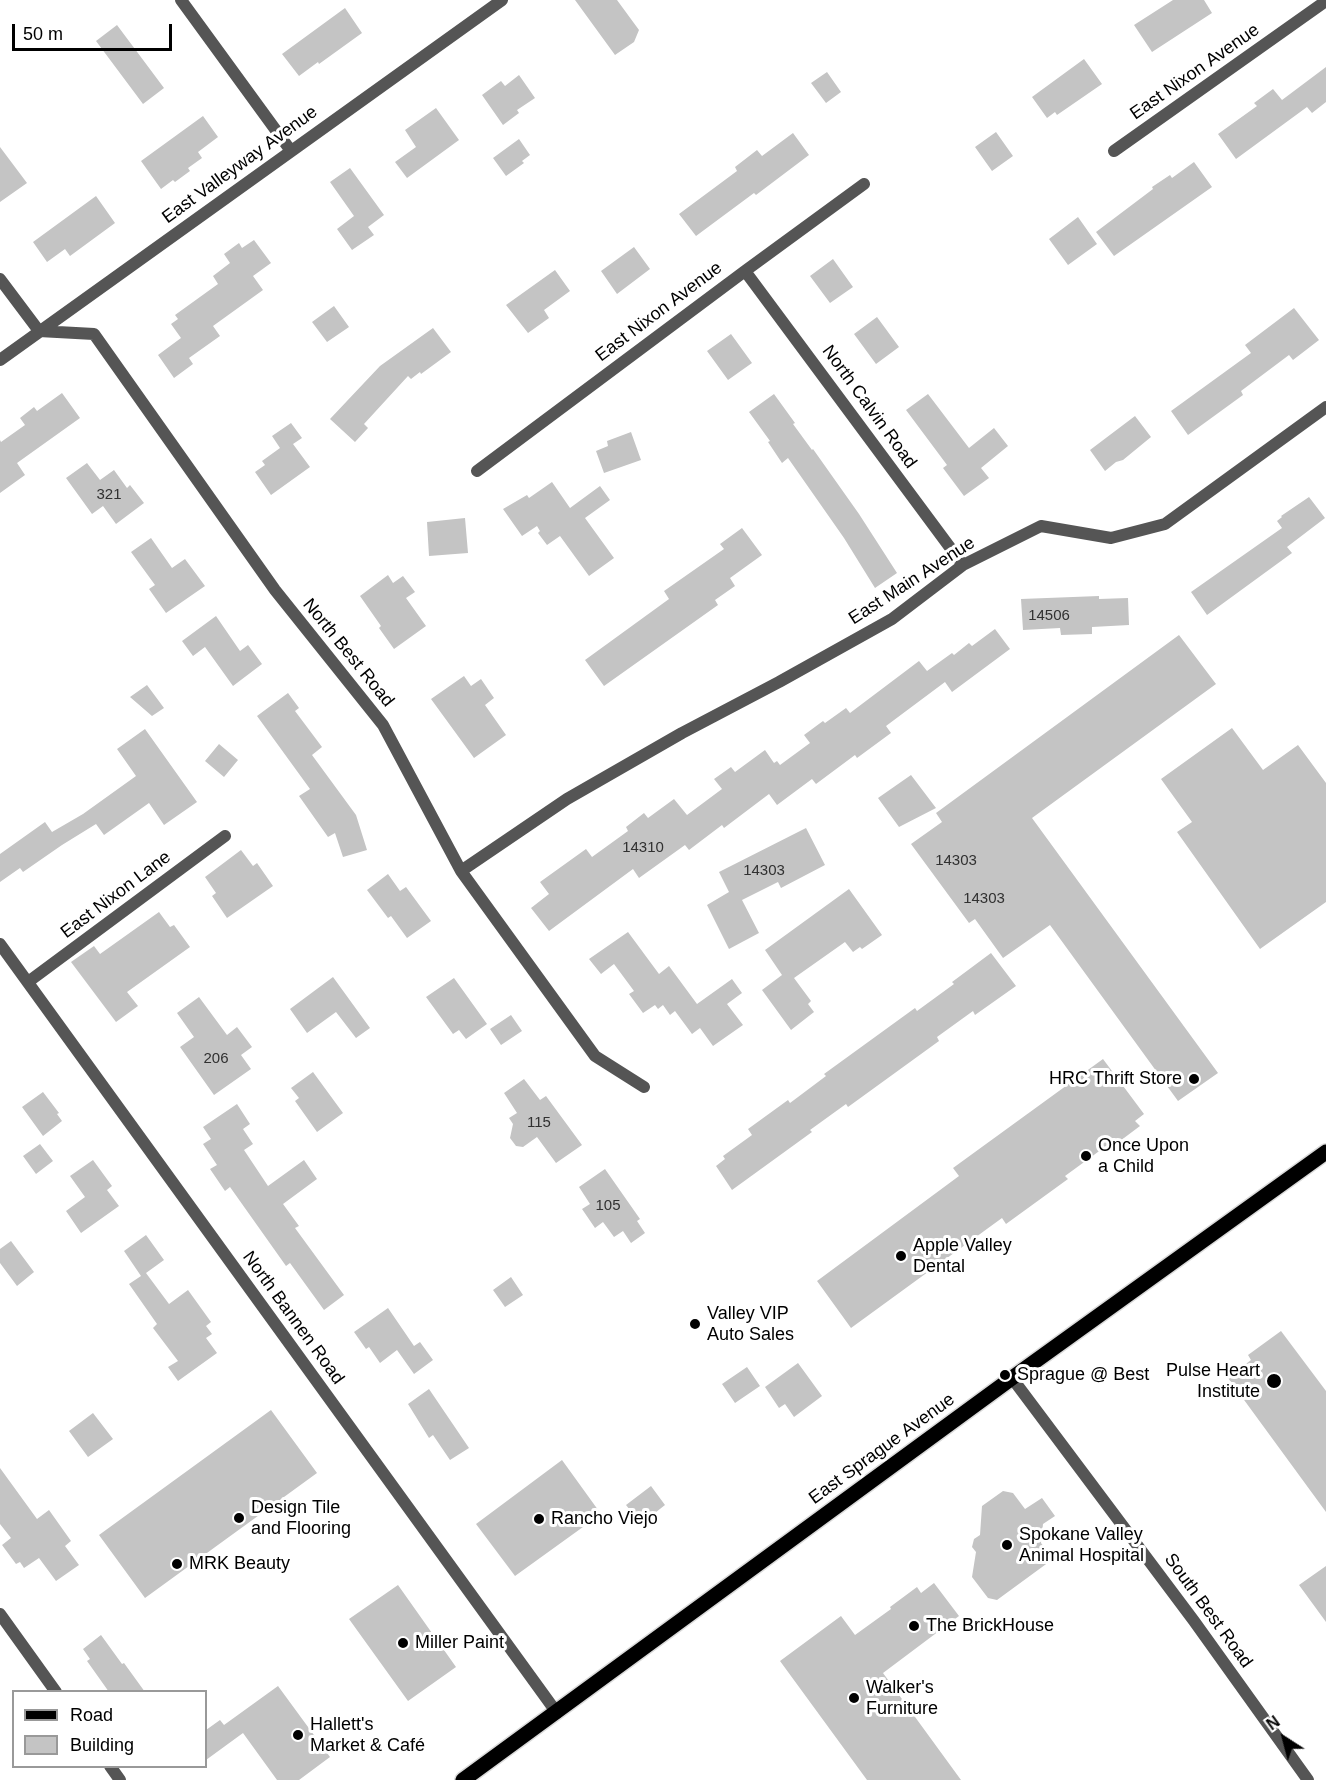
<!DOCTYPE html>
<html>
<head>
<meta charset="utf-8">
<style>
  body { margin:0 }
  #map { position:relative; width:1326px; height:1780px; overflow:hidden; background:#fff; font-family:Helvetica,sans-serif }
  canvas { display:block }
  .legend { position:absolute; left:12px; top:1690px; width:195px; height:78px; box-sizing:border-box; background:#fff; border:2px solid #999; margin:0; padding:8px 10px; list-style:none; font-size:18px; color:#000 }
  .legend li { display:flex; align-items:center; gap:12px; height:30px }
  .legend b { width:30px; border:2px solid #999 }
  .north { position:absolute; left:1254px; top:1708px; width:60px; height:60px; -webkit-text-stroke:4px #fff; paint-order:stroke; rotate:324deg; font-size:16px; font-weight:700; line-height:24px; text-align:center; color:#000 }
  .north::after { content:''; display:block; margin:auto; width:21px; height:27px; background:#000; clip-path:polygon(50% 0,100% 100%,50% 72%,0 100%) }
  .scale { position:absolute; left:12px; top:24px; width:160px; height:27px; box-sizing:border-box; border:3px solid #000; border-top:0; padding-left:8px; font-size:18px; line-height:21px; white-space:nowrap; color:#000; -webkit-text-stroke:4px #fff; paint-order:stroke }
</style>
</head>
<body>
<div id="map">
<canvas width="1326" height="1780"></canvas>
<ul class="legend">
<li><b style="height:8px;background:#000"></b>Road</li>
<li><b style="height:16px;background:#c4c4c4"></b>Building</li>
</ul>
<div class="north">N</div>
<div class="scale">50 m</div>
</div>
<script>
const ctx = document.querySelector('canvas').getContext('2d');
ctx.lineJoin = 'round';
function fillPath(path, color) { ctx.fillStyle = color; ctx.fill(path, 'evenodd'); }
function strokePath(path, color, width, dash) { ctx.strokeStyle = color; ctx.lineWidth = width; ctx.lineCap = dash ? 'butt' : 'round'; ctx.setLineDash(dash || []); ctx.stroke(path); }
function drawText(font, color, halo, rows, align = 'center') {
  ctx.font = font + ' Helvetica,sans-serif'; ctx.lineWidth = 6; ctx.setLineDash([]); ctx.textBaseline = 'middle'; ctx.strokeStyle = halo; ctx.fillStyle = color; for (const [text, x, y, turn = 0] of rows) {
    ctx.save(); ctx.translate(x, y); ctx.rotate((+turn || 0) * Math.PI / 180); ctx.textAlign = isNaN(turn) ? turn : align; if (halo) ctx.strokeText(text, 0, 0); ctx.fillText(text, 0, 0); ctx.restore();
  }
}
const building = new Path2D(`
  M575,0H617L639,30L634,42L615,55Z
  M1173,0H1204L1212,13L1152,52L1134,25Z
  M345,8L362,33L319,64L318,62L299,76L282,54Z
  M117,25L164,88L143,104L96,41Z
  M1084,59L1102,84L1057,115L1055,112L1047,118L1032,97Z
  M1326,67V102L1312,113L1307,107L1236,159L1218,134L1257,106L1254,103L1273,89L1282,100Z
  M827,72L841,92L826,103L811,83Z
  M519,75L535,98L517,110L519,113L503,125L482,95L501,81L505,86Z
  M436,108L459,140L407,178L395,162L416,147L405,130Z
  M203,116L218,137L198,152L202,158L188,168L190,171L175,182L173,180L161,189L141,161Z
  M996,132L1013,156L992,171L975,147Z
  M793,133L809,155L756,195L754,193L696,236L679,214L737,171L735,167L757,150L762,156Z
  M519,139L530,155L522,161L524,163L506,176L493,158Z
  M0,147L27,183L0,202Z
  M1194,162L1212,187L1114,256L1096,232L1153,189L1152,187L1170,175L1172,178Z
  M350,168L384,215L368,227L374,235L352,250L337,229L354,216L330,182Z
  M96,196L115,223L70,256L65,249L47,262L33,242Z
  M1078,217L1097,244L1068,265L1049,239Z
  M254,240L271,263L253,276L263,290L213,326L220,336L189,358L193,364L174,378L158,355L181,338L171,324L178,319L175,315L218,284L213,276L230,263L224,254L239,243L242,248Z
  M634,247L650,269L617,294L601,271Z
  M833,259L853,287L830,303L810,276Z
  M555,270L570,291L544,310L549,318L528,333L506,305Z
  M334,306L349,327L327,342L312,322Z
  M1294,308L1319,340L1293,360L1289,355L1241,391L1243,395L1188,435L1171,411L1251,353L1245,345Z
  M877,317L899,347L876,364L854,334Z
  M433,328L451,352L421,374L420,372L411,379L408,376L364,424L368,428L355,442L330,419L380,366Z
  M731,334L752,363L728,380L707,351Z
  M62,393L80,418L17,463L25,475L0,493V440L1,442L25,425L20,418L34,407L37,411Z
  M774,394L795,423L793,424L812,450L813,449L859,514L897,573L875,588L844,538L788,458L782,463L768,442L770,441L749,412Z
  M928,394L969,448L994,428L1008,446L981,468L989,478L964,496L943,468L947,465L906,410Z
  M1135,416L1151,437L1123,460L1116,462L1105,471L1090,450Z
  M291,423L302,438L293,444L310,467L271,495L255,472L265,465L262,461L280,448L272,436Z
  M631,432L641,460L604,473L596,451L608,446L607,441Z
  M87,463L100,480L114,470L127,488L130,485L144,503L116,524L103,506L92,514L66,478Z
  M552,482L570,508L600,486L610,500L585,518L614,558L589,576L560,536L547,545L538,533L540,531L537,526L522,536L503,509L527,495L529,498Z
  M1309,497L1325,518L1287,547L1292,553L1207,615L1191,592L1282,528L1277,521L1282,517L1281,516Z
  M465,518L468,553L429,556L427,522Z
  M742,528L762,555L730,578L735,586L715,600L718,605L604,686L585,660L669,599L664,591L724,549L720,544Z
  M151,538L172,568L185,559L205,586L166,613L149,589L155,585L131,552Z
  M388,575L393,583L403,576L415,592L406,598L426,626L394,649L379,628L381,626L360,596Z
  M1099,596V599L1128,598L1129,625L1092,627V634L1061,635L1060,628L1023,630L1021,599Z
  M216,616L240,651L248,645L262,664L233,686L205,647L193,656L182,641Z
  M995,629L1010,649L952,692L945,682L886,726L891,733L857,758L855,755L816,784L812,779L777,805L769,794L724,828L722,825L689,850L685,845L639,878L633,869L549,931L531,908L549,894L540,882L586,849L592,857L628,831L626,827L644,813L648,818L674,799L687,815L722,789L714,779L731,767L735,772L765,750L774,763L777,761L780,765L810,743L804,735L823,721L825,723L846,708L850,713L919,661L927,671L952,653L954,655L969,643L972,646Z
  M1179,635L1216,684L1032,818L1218,1073L1178,1101L1050,925L1003,958L975,919L969,923L911,844L942,822L936,813Z
  M464,676L471,686L481,679L494,698L485,705L506,735L474,758L431,699Z
  M147,685L164,708L152,716L130,697Z
  M288,693L299,708L295,711L322,747L312,755L356,815L367,850L343,857L335,833L328,837L299,796L310,789L257,716Z
  M1232,728L1263,770L1298,745L1326,783V902L1260,949L1177,832L1192,822L1161,779Z
  M145,729L197,802L164,825L149,803L104,835L96,824L62,845L23,872L20,868L0,882V854L45,822L52,832L83,814L136,776L117,749Z
  M219,744L238,760L224,777L205,761Z
  M911,775L936,808L899,827L878,798Z
  M806,828L825,865L781,888L778,882L742,900L759,933L729,949L707,905L729,892L719,872Z
  M241,850L253,866L257,863L273,886L227,918L212,896L216,893L205,877Z
  M388,874L400,891L406,887L431,921L407,938L391,916L388,918L367,890Z
  M849,889L882,935L862,949L860,947L853,952L845,942L794,978L811,1001L808,1004L814,1012L791,1030L762,990L782,975L765,950Z
  M159,912L170,927L174,925L190,947L127,992L138,1006L116,1022L71,962L94,946L100,954Z
  M628,932L659,974L669,966L697,1004L732,979L742,993L727,1004L743,1025L713,1046L700,1028L692,1034L675,1011L670,1015L663,1005L658,1009L655,1005L643,1013L629,994L634,991L614,964L601,974L589,959Z
  M991,953L1016,986L975,1015L973,1011L937,1037L939,1041L848,1107L846,1104L810,1130L812,1132L732,1190L716,1166L725,1159L723,1156L752,1135L748,1129L788,1100L790,1103L826,1076L824,1074L915,1008L917,1011L954,984L952,982Z
  M333,977L370,1028L356,1038L336,1012L307,1033L290,1009Z
  M454,978L487,1024L466,1039L459,1030L453,1034L426,997Z
  M199,997L227,1035L237,1027L252,1047L241,1055L251,1069L214,1095L180,1047L194,1037L177,1013Z
  M511,1015L522,1031L501,1045L490,1029Z
  M1103,1059L1144,1114L1135,1121L1140,1126L1116,1144L1113,1141L1065,1176L1068,1179L1006,1224L1002,1218L851,1328L817,1281L959,1176L953,1168Z
  M313,1072L343,1113L317,1132L295,1101L299,1098L291,1088Z
  M524,1079L540,1100L546,1096L582,1145L556,1163L537,1137L523,1147L516,1146L510,1138L513,1124L509,1118L517,1113L504,1093Z
  M43,1092L59,1113L57,1114L62,1121L43,1136L22,1107Z
  M237,1104L250,1124L243,1129L253,1144L244,1150L268,1186L304,1160L317,1179L283,1204L299,1226L295,1228L344,1295L324,1310L290,1263L286,1266L230,1187L225,1191L210,1169L217,1165L203,1144L211,1139L203,1127Z
  M40,1144L53,1161L36,1174L23,1156Z
  M93,1160L112,1186L107,1190L119,1206L81,1233L66,1211L85,1197L70,1176Z
  M605,1169L640,1219L637,1221L645,1233L631,1243L623,1231L614,1237L603,1222L595,1228L582,1209L590,1204L579,1187Z
  M146,1235L164,1260L146,1273L169,1304L188,1290L211,1322L206,1326L212,1334L206,1338L217,1353L178,1381L168,1367L178,1361L153,1328L157,1324L129,1284L141,1276L124,1251Z
  M11,1241L34,1272L17,1286L0,1263V1249Z
  M511,1277L523,1295L505,1307L493,1290Z
  M388,1308L414,1346L420,1342L433,1360L414,1374L397,1350L380,1363L369,1347L366,1349L354,1332Z
  M1281,1331L1326,1391V1512L1228,1378L1251,1360L1248,1355Z
  M798,1363L822,1396L794,1417L785,1404L779,1408L765,1387Z
  M747,1367L760,1386L735,1403L722,1384Z
  M429,1389L469,1448L450,1460L433,1435L429,1438L408,1404Z
  M271,1410L317,1473L145,1598L99,1535Z
  M93,1413L113,1439L88,1457L69,1431Z
  M562,1460L601,1514L515,1576L476,1524Z
  M0,1468L37,1519L49,1510L71,1541L65,1546L79,1565L56,1581L39,1558L24,1568L20,1562L16,1564L2,1545L11,1538L0,1524Z
  M651,1486L665,1505L641,1524L626,1505Z
  M1003,1491L1013,1493L1025,1509L1042,1498L1055,1516L1043,1524L1041,1543L1053,1559L997,1600L988,1598L972,1577L976,1552L972,1547L974,1539L980,1535L982,1506Z
  M1326,1566V1622L1299,1585Z
  M934,1583L959,1616L883,1673L961,1780H867L780,1661L841,1616L855,1635L891,1609L890,1607L917,1587L921,1593Z
  M398,1585L456,1667L408,1701L349,1619Z
  M101,1635L122,1664L124,1663L145,1692H109L87,1661L90,1659L83,1649Z
  M278,1686L330,1757L299,1780H277L243,1733L206,1760V1730L220,1720L224,1725Z`);
const street = new Path2D(`
  M181,0L291,151
  M1114,151L1326,1
  M745,271L963,565
  M0,279L39,331L94,334L275,590L383,725L461,871L595,1056L644,1087
  M0,360L502,0
  M477,471L745,271L864,184
  M461,871L567,799L682,733L779,682L892,619L963,565L1041,526L1111,538L1165,524L1326,407
  M0,944L557,1713
  M28,982L225,836
  M1012,1378L1194,1621L1308,1780
  M0,1614L56,1692
  M110,1766L120,1780`);
const primary = new Path2D(`
  M463,1780L1012,1378L1326,1152`);
const markers = [
  [1194,1079,6,"#000"],
  [1086,1156,6,"#000"],
  [901,1256,6,"#000"],
  [695,1324,6,"#000"],
  [1005,1375,6,"#000"],
  [1274,1381,8,"#000"],
  [239,1518,6,"#000"],
  [539,1519,6,"#000"],
  [1007,1545,6,"#000"],
  [177,1564,6,"#000"],
  [914,1626,6,"#000"],
  [403,1643,6,"#000"],
  [854,1698,6,"#000"],
  [298,1735,6,"#000"]
];
const numberNames = [
  ["321",109,495],
  ["14506",1049,616],
  ["14310",643,848],
  ["14303",956,861],
  ["14303",764,871],
  ["14303",984,899],
  ["206",216,1059],
  ["115",539,1123],
  ["105",608,1206]
];
const streetNames = [
  ["East Nixon Avenue",1195,72,-35],
  ["East Valleyway Avenue",240,165,-36],
  ["East Nixon Avenue",659,312,-37],
  ["North Calvin Road",869,407,54],
  ["East Main Avenue",912,581,-33],
  ["North Best Road",348,653,51],
  ["East Nixon Lane",116,895,-37],
  ["North Bannen Road",293,1318,54],
  ["East Sprague Avenue",882,1449,-36],
  ["South Best Road",1208,1611,54]
];
const poiNames = [
  ["HRC Thrift Store",1182,1079,"right"],
  ["Once Upon",1098,1146],
  ["a Child",1098,1167],
  ["Apple Valley",913,1246],
  ["Dental",913,1267],
  ["Valley VIP",707,1314],
  ["Auto Sales",707,1335],
  ["Pulse Heart",1260,1371,"right"],
  ["Institute",1260,1392,"right"],
  ["Sprague @ Best",1017,1375],
  ["Design Tile",251,1508],
  ["and Flooring",251,1529],
  ["Rancho Viejo",551,1519],
  ["Spokane Valley",1019,1535],
  ["Animal Hospital",1019,1556],
  ["MRK Beauty",189,1564],
  ["The BrickHouse",926,1626],
  ["Miller Paint",415,1643],
  ["Walker's",866,1688],
  ["Furniture",866,1709],
  ["Hallett's",310,1725],
  ["Market & Café",310,1746]
];
fillPath(building, '#c4c4c4');
strokePath(primary, '#dbdbdb', 18);
strokePath(street, '#555', 12);
strokePath(primary, '#000', 15);
for (const [x, y, r, color] of markers) { const dot = new Path2D(); dot.arc(x, y, r, 0, 2 * Math.PI); ctx.fillStyle = color; ctx.fill(dot); strokePath(dot, '#fff', 2); }
drawText('15px', '#313131', null, numberNames);
drawText('18px', '#000', '#fff', streetNames);
drawText('18px', '#000', '#fff', poiNames, 'left');
</script>
</body>
</html>
